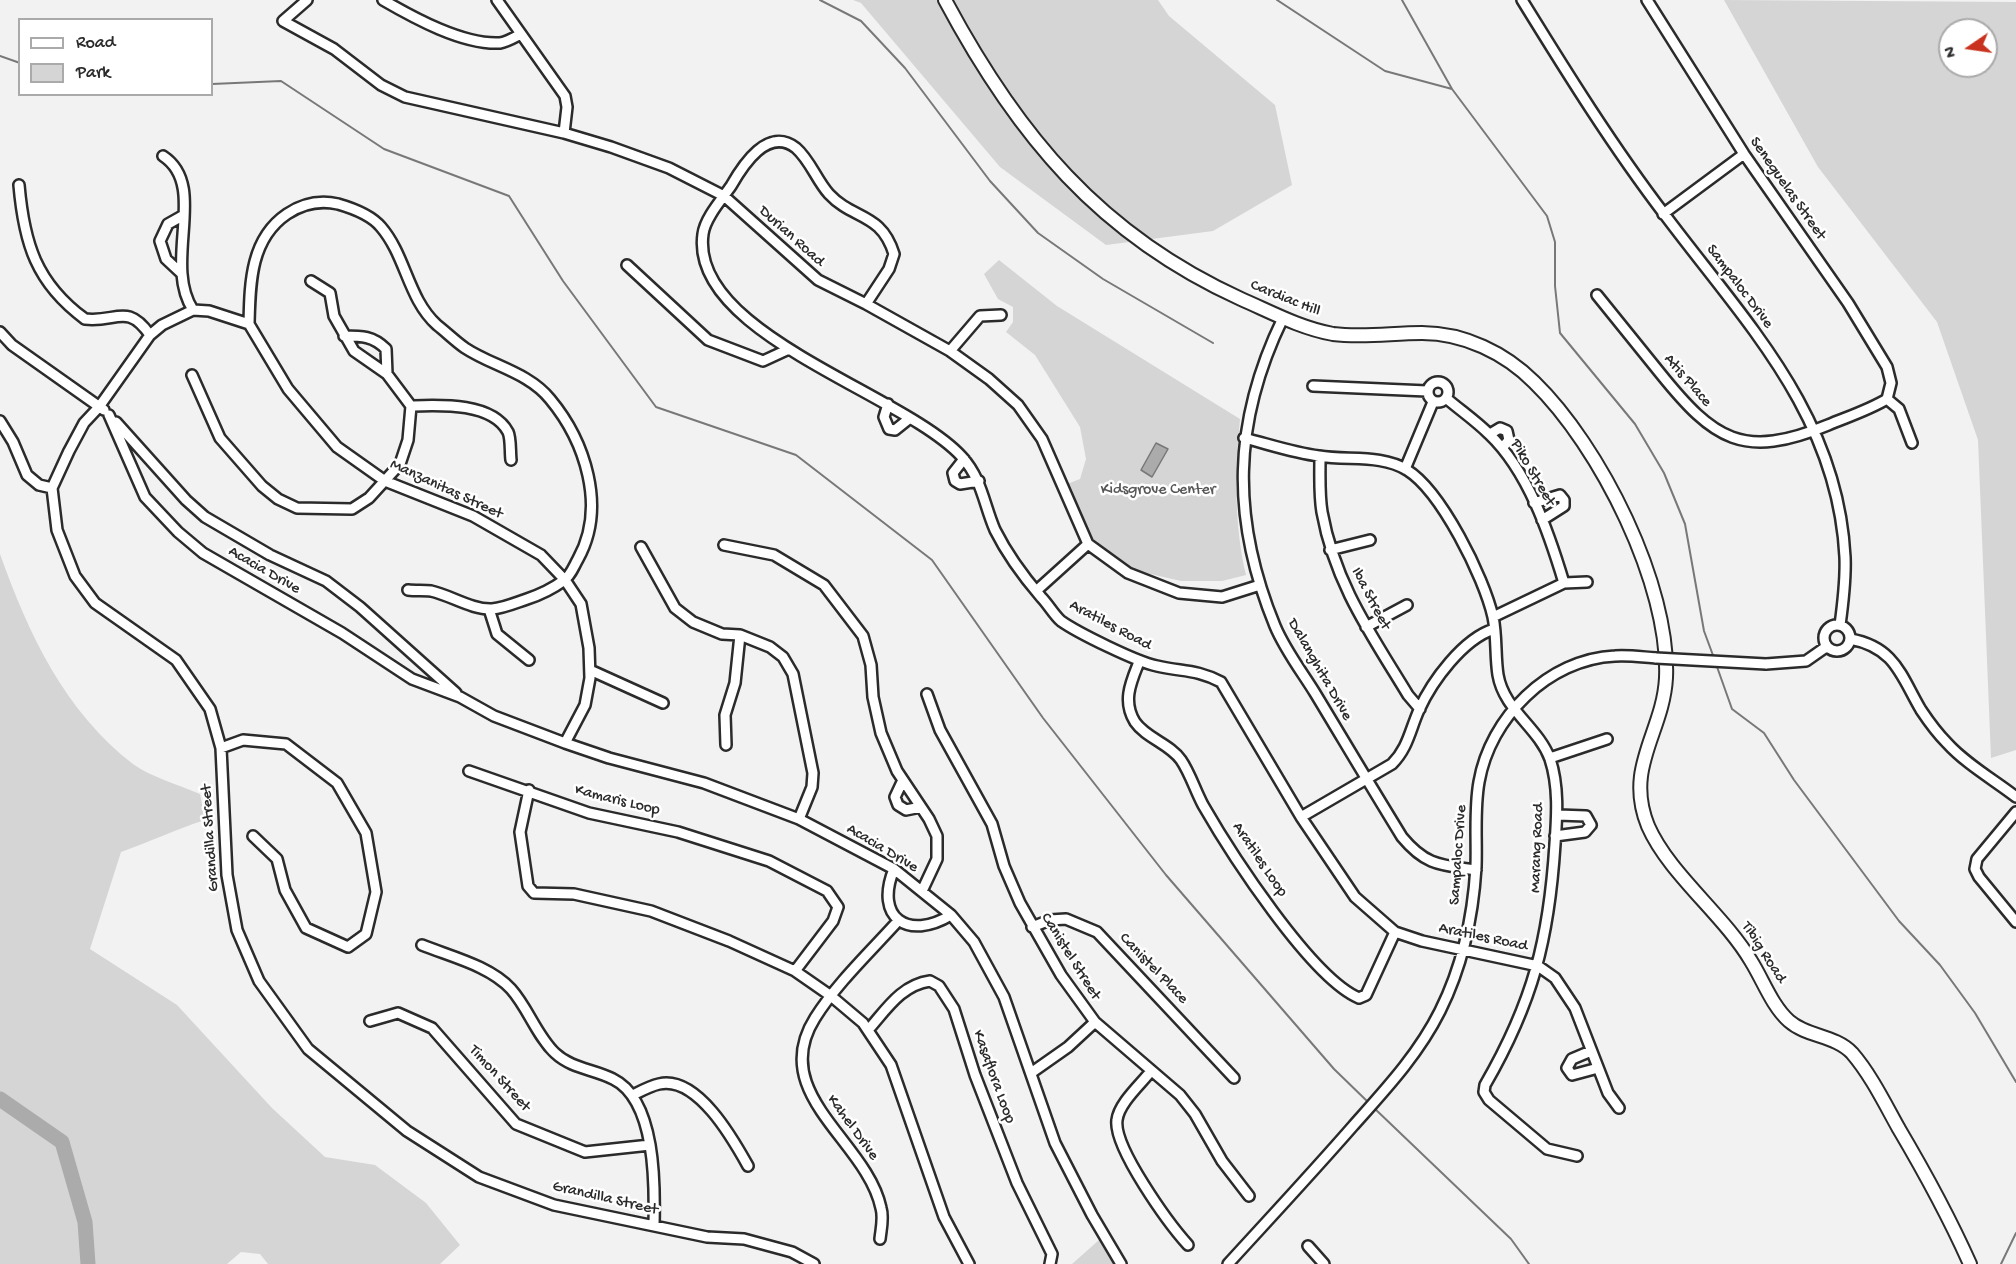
<!DOCTYPE html>
<html>
<head>
<meta charset="utf-8">
<style>
  body { margin:0 }
  #map { position:relative; width:2016px; height:1264px; overflow:hidden; background:#f2f2f2; font-family:"Gochi Hand",sans-serif }
  canvas { display:block }
  .legend { position:absolute; left:18px; top:18px; width:195px; height:78px; box-sizing:border-box; background:#fff; border:2px solid #aaa; margin:0; padding:8px 10px; list-style:none; font-size:18px; color:#2b2b2b }
  .legend li { display:flex; align-items:center; gap:12px; height:30px }
  .legend b { width:30px; border:2px solid #aaa }
  .north { position:absolute; left:1938px; top:18px; width:60px; height:60px; box-sizing:border-box; background:#fff; border:2px solid #aaa; border-radius:50%; rotate:257deg; font-size:16px; font-weight:700; line-height:24px; text-align:center; color:#2b2b2b }
  .north::after { content:''; display:block; margin:auto; width:21px; height:27px; background:#c8321e; clip-path:polygon(50% 0,100% 100%,50% 72%,0 100%) }
</style>
</head>
<body>
<div id="map">
<canvas width="2016" height="1264"></canvas>
<ul class="legend">
<li><b style="height:8px;background:#fff"></b>Road</li>
<li><b style="height:16px;background:#d5d5d5"></b>Park</li>
</ul>
<div class="north">N</div>
</div>
<script>
const ctx = document.querySelector('canvas').getContext('2d');
ctx.lineJoin = 'round';
function fillPath(path, color) { ctx.fillStyle = color; ctx.fill(path, 'evenodd'); }
function strokePath(path, color, width, dash) { ctx.strokeStyle = color; ctx.lineWidth = width; ctx.lineCap = dash ? 'butt' : 'round'; ctx.setLineDash(dash || []); ctx.stroke(path); }
function drawText(font, color, halo, rows, align = 'center') {
  ctx.font = font + ' "Gochi Hand",sans-serif'; ctx.lineWidth = 5; ctx.setLineDash([]); ctx.textBaseline = 'middle'; ctx.strokeStyle = halo; ctx.fillStyle = color; for (const [text, x, y, turn = 0] of rows) {
    ctx.save(); ctx.translate(x, y); ctx.rotate((+turn || 0) * Math.PI / 180); ctx.textAlign = isNaN(turn) ? turn : align; if (halo) ctx.strokeText(text, 0, 0); ctx.fillText(text, 0, 0); ctx.restore();
  }
}
const green = new Path2D(`
  M853,0H1158L1169,16L1275,105L1292,185L1213,231L1106,245L1000,167L861,3Z
  M1724,0L2016,2V750L1991,758L1978,440L1937,322L1818,167ZM1950,30H1986V66H1950Z
  M999,260L1057,306L1240,419C1235,471 1234,524 1246,575L1222,581H1181L1133,570L1092,541L1067,484L1080,479L1086,459L1080,427L1035,355L1006,332L1013,322V307L998,299L984,274Z
  M0,554C28,633 65,712 133,764C151,777 179,785 200,794L205,820C176,829 150,842 121,852L90,949L177,1005L272,1108L325,1157L375,1165L426,1203L460,1245L440,1264H268L260,1254L241,1252L227,1264H0Z
  M1099,1240L1113,1264H1072Z`);
const water = new Path2D(`
  M1156,443L1168,449L1152,477L1141,470Z`);
const stream = new Path2D(`
  M820,0L861,21L905,68L990,181L1038,233L1103,279L1213,343
  M1277,0L1385,71L1452,89
  M1402,0L1452,89L1547,216L1555,242V286L1560,333L1635,424L1664,473L1685,524L1704,631L1714,658
  M0,56L20,63
  M212,84L281,81L384,149L509,196L563,281L656,407L796,455L932,560L1043,718L1166,875L1334,1069L1369,1103
  M1716,664L1732,709L1764,733L1794,780L1899,921L1940,965L1975,1013L2016,1082
  M1373,1107L1511,1239L1529,1264
  M2001,1264L2016,1233`);
const river = new Path2D(`
  M0,1099L62,1142L85,1222L88,1264`);
const minor = new Path2D(`
  M307,0L283,21L334,49L381,85L405,97L564,133L611,147L669,168L724,196L818,280L866,304L950,351L989,379L1018,405L1042,439L1088,544L1128,573L1179,593L1222,597L1260,585
  M383,0C414,18 463,45 500,43C507,42 515,37 521,34
  M497,0L565,96L567,107L564,133
  M1522,0C1567,73 1613,147 1665,215C1746,323 1838,415 1845,557C1846,580 1843,603 1840,625
  M1647,0L1744,154L1848,303L1887,367L1891,383L1887,399
  M163,156C209,186 162,262 193,310
  M19,185C24,243 36,283 85,319C116,323 127,302 150,335
  M1663,214L1744,154
  M627,265L708,340L763,361L789,349
  M181,273L166,259L160,241L168,224L184,215
  M1597,295C1618,321 1639,347 1660,373C1714,440 1743,460 1828,425C1847,417 1869,410 1887,399
  M866,304L889,269L894,254C881,212 853,220 829,194C817,181 810,160 796,148C768,126 743,165 731,186C722,199 705,218 703,234C689,334 904,393 962,457C982,479 984,505 995,530C1008,556 1023,576 1041,597C1048,604 1054,615 1061,621C1078,633 1137,662 1157,666C1183,672 1196,669 1221,682L1301,817L1355,897L1395,932L1422,941L1538,966L1555,978L1575,1008L1608,1093L1619,1108
  M1283,318C1232,423 1231,519 1275,626C1285,650 1302,672 1315,693C1344,741 1373,790 1402,837C1426,866 1441,865 1476,870
  M249,324C250,284 250,239 287,214C302,204 320,200 338,204C352,208 371,215 381,227C406,256 408,299 437,325C446,332 455,341 465,348C492,366 528,372 550,399C585,441 607,507 578,559C574,566 570,577 563,581C552,589 539,595 527,599C515,603 504,608 492,609C472,610 450,595 431,591C424,590 416,591 408,590
  M0,332L12,345L104,410
  M344,336C362,336 373,336 386,349L387,374
  M950,351L980,316L1001,315
  M192,375L220,438L262,486L278,499L297,508L352,509L369,498L400,464L408,440L411,406L387,374L354,351L334,316L330,293L311,281
  M1428 392a10 10 0 1 1 20 0a10 10 0 1 1-20 0Z
  M1313,386L1427,391
  M1446,398C1460,410 1476,421 1489,434C1528,471 1549,533 1564,583
  M1887,399L1899,409L1912,443
  M888,404L884,417L889,429L895,430L910,418
  M411,406C439,405 492,402 508,432C511,438 510,452 511,460
  M109,415L145,497L178,532L203,553L342,633L412,679L460,697L494,716L565,743L609,758L704,783L799,819L894,869L951,915L974,942L1004,997L1055,1143L1092,1215L1121,1264
  M0,421L13,442L27,475L39,485L52,488
  M116,422L186,500L205,517L270,555L326,581L360,607L456,693
  M1490,434L1500,428L1507,431L1509,440L1502,448
  M1244,438C1268,444 1294,453 1319,456C1348,461 1381,454 1407,470C1441,491 1484,577 1493,617C1497,636 1495,656 1498,675C1504,710 1538,727 1550,759C1559,786 1557,816 1555,844C1549,939 1533,1002 1485,1085L1484,1092L1489,1100L1547,1149L1577,1156
  M1320,457C1320,475 1319,494 1322,512C1335,584 1371,634 1408,695L1420,709
  M964,459L953,473L955,481L960,484L979,481
  M1405,469L1433,402
  M1534,503L1560,495L1564,500V506L1542,520
  M724,545L774,555L824,585L863,636L871,665L873,697L881,733L897,771L929,819L937,836V859L922,891
  M641,547L675,608L693,622L722,634L740,635L770,647L783,657L793,674L813,773L812,787L799,819
  M1330,550L1370,540
  M1036,591L1088,544
  M489,609L497,634L529,660
  M1493,617L1564,583L1587,582
  M1824 638a13 13 0 1 1 26 0a13 13 0 1 1-26 0Z
  M1366,627L1407,605
  M1850,639C1895,647 1901,676 1921,710C1929,722 1937,733 1947,743C1966,764 1994,780 2016,797
  M1139,662C1131,682 1122,701 1135,722C1146,738 1170,744 1181,760C1190,773 1195,790 1203,805C1230,852 1311,978 1359,998L1366,995L1395,932
  M1766,664L1806,661L1826,647
  M590,670L663,703
  M927,694L940,730L992,824L1004,866L1020,903L1061,975L1095,1022L1180,1095L1195,1114L1222,1161L1249,1196
  M565,743L585,705L590,678L589,648L581,604L565,580L541,555L473,516L385,481L337,447L288,389L249,324L209,311L193,310L162,325L150,335L99,407L84,423L69,451L52,488L57,530L75,576L95,603L176,660L210,709L221,748L227,875L237,930L259,981L308,1049L407,1131L479,1177L554,1205L707,1237L744,1239L792,1252L814,1264
  M726,745L725,715L735,683L740,635
  M221,748L243,740L286,744L337,783L366,833L376,892L366,934L348,947L306,928L285,890L277,859L253,836
  M1550,758L1607,739
  M469,771L589,813L678,832L769,861L827,891L838,907L833,921L795,971
  M903,780L895,797L898,805L906,810L921,807
  M529,790L520,832L528,886L534,893L574,894L651,911L729,941L795,971L831,996L863,1023L891,1065L944,1217L969,1264
  M2016,812L1977,859L1975,869L1979,877L2016,922
  M1301,817L1392,764C1408,748 1410,730 1419,710C1432,681 1463,639 1494,629
  M1555,836L1585,832L1591,825L1586,816L1558,815
  M894,869C874,918 908,941 951,915
  M1032,927L1050,920L1066,919L1097,932L1234,1078
  M422,945C452,957 490,966 511,989C528,1008 537,1036 555,1053C572,1069 594,1069 613,1079C656,1100 655,1185 654,1225
  M370,1021L398,1013L432,1028L516,1124L585,1152L650,1145
  M868,1030C886,1010 901,985 930,981L939,986L954,1009L975,1075L1017,1183L1052,1254L1050,1264
  M1591,1051L1572,1059L1567,1068L1572,1075L1598,1068
  M1151,1071C1141,1084 1119,1103 1117,1120C1113,1147 1169,1224 1188,1245
  M1031,1073L1068,1047L1095,1022
  M633,1095C641,1091 650,1086 659,1084C697,1075 733,1139 748,1166
  M880,1239C881,1229 884,1218 881,1208C867,1141 767,1094 815,1018C837,983 870,952 898,921
  M1308,1246L1324,1264
  M1228,1264C1270,1218 1312,1173 1353,1126C1385,1090 1418,1055 1440,1011C1462,967 1473,917 1476,867C1477,839 1474,810 1479,782C1490,718 1548,659 1615,656C1628,655 1642,657 1656,658`);
const major = new Path2D(`
  M945,0C1017,135 1100,235 1241,299C1271,312 1300,328 1333,334C1363,338 1392,333 1422,333C1464,333 1505,353 1534,382C1600,446 1670,585 1666,678C1663,733 1624,767 1648,826C1669,874 1724,915 1751,961C1763,980 1772,1006 1789,1021C1807,1037 1835,1035 1852,1053C1871,1075 1885,1104 1899,1129C1925,1173 1949,1217 1970,1264`);
const minorBridge = new Path2D(`
  M1656,658L1766,664`);
const streetNames = [
  ["Seneguelas Street",1787,189,55],
  ["Durian Road",791,237,42],
  ["Sampaloc Drive",1739,287,53],
  ["Cardiac Hill",1285,299,22],
  ["Atis Place",1687,381,49],
  ["Piko Street",1532,473,60],
  ["Manzanitas Street",446,490,25],
  ["Acacia Drive",264,571,30],
  ["Iba Street",1370,599,62],
  ["Aratiles Road",1110,626,28],
  ["Dalanghita Drive",1319,670,60],
  ["Kamaris Loop",617,801,14],
  ["Grandilla Street",211,838,-94],
  ["Marang Road",1538,848,-88],
  ["Acacia Drive",882,849,31],
  ["Sampaloc Drive",1459,855,-86],
  ["Aratiles Loop",1259,860,56],
  ["Aratiles Road",1483,938,12],
  ["Tibig Road",1763,953,57],
  ["Canistel Street",1070,957,58],
  ["Canistel Place",1153,969,46],
  ["Kasaflora Loop",993,1077,70],
  ["Timon Street",499,1079,48],
  ["Kahel Drive",852,1128,54],
  ["Grandilla Street",605,1199,13]
];
const parkNames = [
  ["Kidsgrove Center",1158,491]
];
fillPath(green, '#d5d5d5');
fillPath(water, '#ababab');
strokePath(water, '#787878', 1.5);
strokePath(stream, '#787878', 2);
strokePath(river, '#ababab', 15);
strokePath(minor, '#2b2b2b', 14);
strokePath(major, '#2b2b2b', 16);
strokePath(minor, '#fff', 9);
strokePath(major, '#fff', 12);
strokePath(minorBridge, '#2b2b2b', 14, []);
strokePath(minorBridge, '#fff', 9);
drawText('16px', '#2b2b2b', '#fff', streetNames);
drawText('16px', '#565656', '#fff', parkNames);
</script>
</body>
</html>
